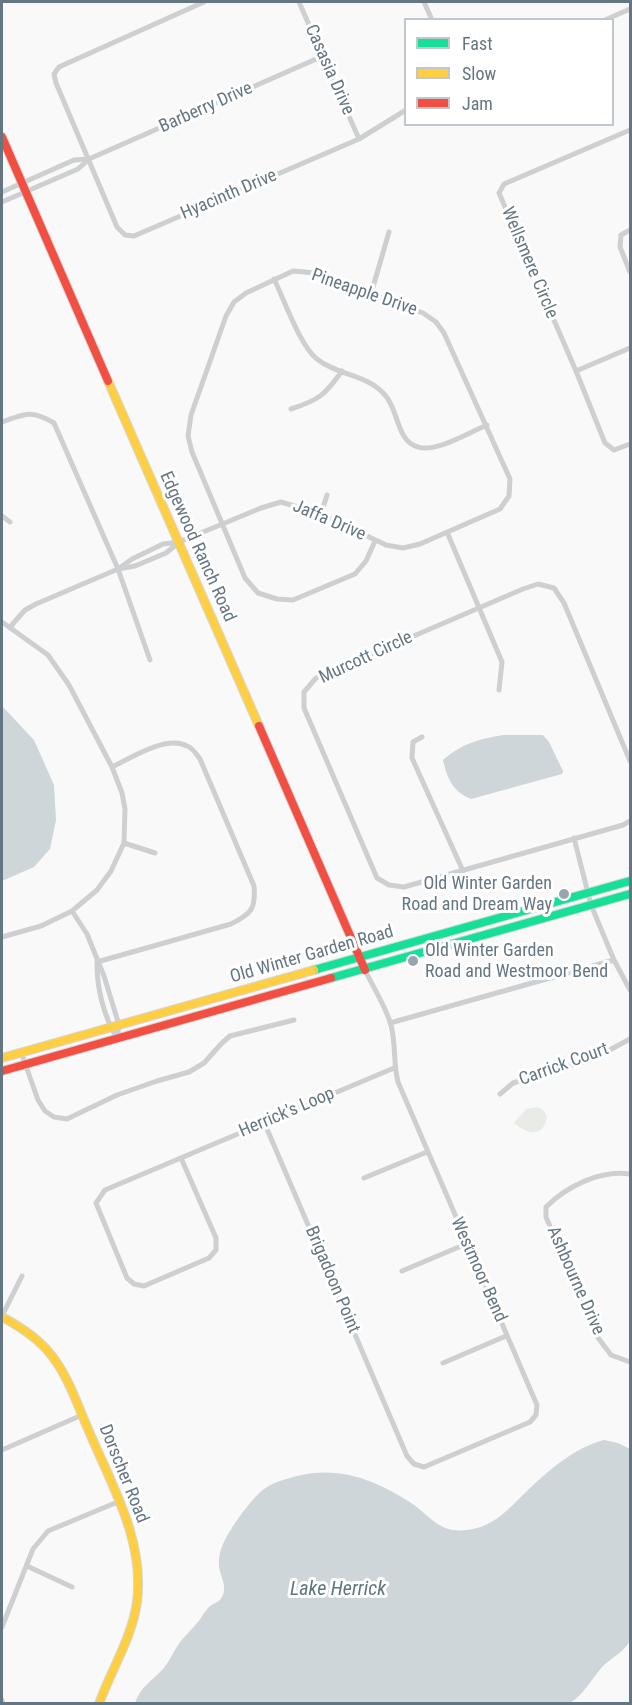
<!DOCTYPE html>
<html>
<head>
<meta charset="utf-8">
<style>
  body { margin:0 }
  #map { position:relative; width:632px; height:1705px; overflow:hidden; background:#f9f9f9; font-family:"Roboto Condensed",sans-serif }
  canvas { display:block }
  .frame { position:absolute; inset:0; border:3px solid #657683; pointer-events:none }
  .legend { position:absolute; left:404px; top:18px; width:210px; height:108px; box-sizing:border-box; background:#fff; border:2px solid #c1c8cd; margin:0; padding:8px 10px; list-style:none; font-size:18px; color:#657683 }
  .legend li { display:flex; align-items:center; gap:12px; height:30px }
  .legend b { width:30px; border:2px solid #c1c8cd }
</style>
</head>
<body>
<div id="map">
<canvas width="632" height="1705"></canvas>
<div class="frame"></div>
<ul class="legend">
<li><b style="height:8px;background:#16e098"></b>Fast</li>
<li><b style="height:8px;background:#ffcf43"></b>Slow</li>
<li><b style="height:8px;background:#f24e42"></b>Jam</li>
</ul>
</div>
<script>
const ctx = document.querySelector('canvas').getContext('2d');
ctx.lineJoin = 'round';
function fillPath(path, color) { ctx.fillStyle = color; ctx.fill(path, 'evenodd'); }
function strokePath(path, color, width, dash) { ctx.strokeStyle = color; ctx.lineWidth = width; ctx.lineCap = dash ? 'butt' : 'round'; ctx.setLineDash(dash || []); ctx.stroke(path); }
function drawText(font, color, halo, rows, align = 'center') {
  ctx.font = font + ' "Roboto Condensed",sans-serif'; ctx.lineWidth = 6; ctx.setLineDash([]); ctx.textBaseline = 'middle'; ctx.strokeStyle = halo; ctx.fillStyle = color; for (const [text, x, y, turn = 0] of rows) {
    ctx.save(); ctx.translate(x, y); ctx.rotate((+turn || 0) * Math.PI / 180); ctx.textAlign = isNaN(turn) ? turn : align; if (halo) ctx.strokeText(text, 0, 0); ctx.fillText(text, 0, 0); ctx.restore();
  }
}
const green = new Path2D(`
  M538,1107L544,1111L547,1116C544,1138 528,1135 514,1123L526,1109Z`);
const water = new Path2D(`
  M2,706L34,740L54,785L56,820L50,849L34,867L2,881Z
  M503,735H543L549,742L563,771L562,774L471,799C453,792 447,778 443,760C461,744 479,739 503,735Z
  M604,1440L618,1443L630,1449V1641C624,1652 611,1658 602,1667C591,1680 584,1694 570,1703H135C140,1687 153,1680 163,1669C170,1661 174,1650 180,1642C187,1634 195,1626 201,1618C203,1614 206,1610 209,1607C213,1603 219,1603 222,1597C228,1587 220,1576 219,1566C218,1555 222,1545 227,1536C235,1522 254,1495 267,1487C276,1481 287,1479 297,1476C339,1466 372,1479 408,1501C429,1513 437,1534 467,1530C495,1527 510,1507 529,1489C550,1469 576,1447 604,1440Z`);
const street = new Path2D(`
  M204,2L59,67L54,74L56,83L117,227L125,235L134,236L359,139L406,110
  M299,2L359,139
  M424,2L432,20
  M605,20L630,9
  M630,130L504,184L499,193L576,371L605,443L614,450L630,444
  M2,192L74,160L89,159
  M2,202L78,169L89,159L323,56
  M630,230L621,235L620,247L630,272
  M274,279C284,299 300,346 317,359C338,376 367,374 385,395C399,410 396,441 418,447C436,453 470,432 487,425
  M371,294L389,232
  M576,371L630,348
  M291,409C319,400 325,395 342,371
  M2,422C25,414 31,409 54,423L118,569L150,660
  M321,514L327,495
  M2,516L10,522
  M447,532L502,662L499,690
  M118,569L132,559L163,544L179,542L261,508L281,502L321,514L386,545L403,548L420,544L500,509L509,496L510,479L444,333L436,322L423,313L315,273L293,271L246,293L234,302L226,316L191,415L188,436L192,452L245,578L258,593L277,599L293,600L355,574L366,561L375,541
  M2,622L48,655L69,685L112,767L122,793L125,809L124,843L111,871L97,890L72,911L41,926L2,937
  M10,627L25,610L36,604L118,569L135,566L166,553L177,544
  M422,737L413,742L412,758L463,871
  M630,761L564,603L554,588L538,584L523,589L316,678L304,692V708L377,878L389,885L404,887L623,825L630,821
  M574,838L591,905L614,960L630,990
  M124,843L155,853
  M72,911L87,934L104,976L119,1025L117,1038
  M97,962L231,924C251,914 256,909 254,886L200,759C196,754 193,748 187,746C166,735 131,758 112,767
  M97,964C97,989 104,1017 117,1038
  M390,1023L614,960
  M21,1052L38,1100L45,1111L54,1117L67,1119L117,1095L157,1081L189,1072L204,1063L222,1043L230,1036L294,1020
  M500,1094L513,1083L593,1059L630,1039
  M264,1122L407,1456L414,1464L424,1467L530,1422L536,1415L537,1405L398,1082C393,1063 396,1044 391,1025C386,1007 373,987 365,970
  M181,1158L216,1238V1250L209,1258L144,1286L134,1284L127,1278L96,1203L105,1190L394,1068
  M630,1174C600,1170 567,1186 546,1207V1217L596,1335L611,1355L630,1362
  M364,1178L427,1152
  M402,1271L466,1244
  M2,1316L22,1276
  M443,1363L506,1336
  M2,1450L82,1415
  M27,1566L72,1587
  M2,1627L33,1549L48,1531L120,1501
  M2,1700L3,1704`);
const fast = new Path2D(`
  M314,970L630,881
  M331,978L630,894`);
const slow = new Path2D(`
  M108,381L259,726
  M2,1058L314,970
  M2,1317C21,1327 39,1339 52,1356C69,1378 77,1404 88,1429C111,1484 145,1540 137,1602C132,1638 111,1670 99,1704`);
const jam = new Path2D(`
  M2,137L108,381
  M259,726L365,970
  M2,1071L331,978`);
const markers = [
  [564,894,6,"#99a4ac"],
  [413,961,6,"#99a4ac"]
];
const streetNames = [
  ["Casasia Drive",329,70,66],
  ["Barberry Drive",206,108,-24],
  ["Hyacinth Drive",229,195,-23],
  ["Wellsmere Circle",529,263,67],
  ["Pineapple Drive",364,293,19],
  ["Jaffa Drive",329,521,23],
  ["Edgewood Ranch Road",197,547,66],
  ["Murcott Circle",366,658,-25],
  ["Old Winter Garden Road",312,955,-16],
  ["Carrick Court",564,1065,-20],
  ["Herrick's Loop",287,1113,-23],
  ["Westmoor Bend",478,1270,66],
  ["Brigadoon Point",332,1280,67],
  ["Ashbourne Drive",575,1281,66],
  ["Dorscher Road",123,1474,68]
];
const poiNames = [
  ["Old Winter Garden",552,884],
  ["Road and Dream Way",552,905],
  ["Old Winter Garden",425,951,"left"],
  ["Road and Westmoor Bend",425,972,"left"]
];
const waterNames = [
  ["Lake Herrick",338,1590]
];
fillPath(green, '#e8ebe6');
fillPath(water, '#ced6d9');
strokePath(fast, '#d5d6d7', 10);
strokePath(slow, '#d5d6d7', 10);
strokePath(jam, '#d5d6d7', 10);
strokePath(street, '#cecfd0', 5);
strokePath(fast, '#16e098', 8);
strokePath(slow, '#ffcf43', 8);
strokePath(jam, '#f24e42', 8);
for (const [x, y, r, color] of markers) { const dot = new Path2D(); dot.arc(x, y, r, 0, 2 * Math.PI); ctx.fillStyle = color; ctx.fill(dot); strokePath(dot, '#fff', 2); }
drawText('18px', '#657683', '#fff', streetNames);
drawText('18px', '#657683', '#fff', poiNames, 'right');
drawText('italic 20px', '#60757c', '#fff', waterNames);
</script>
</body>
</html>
